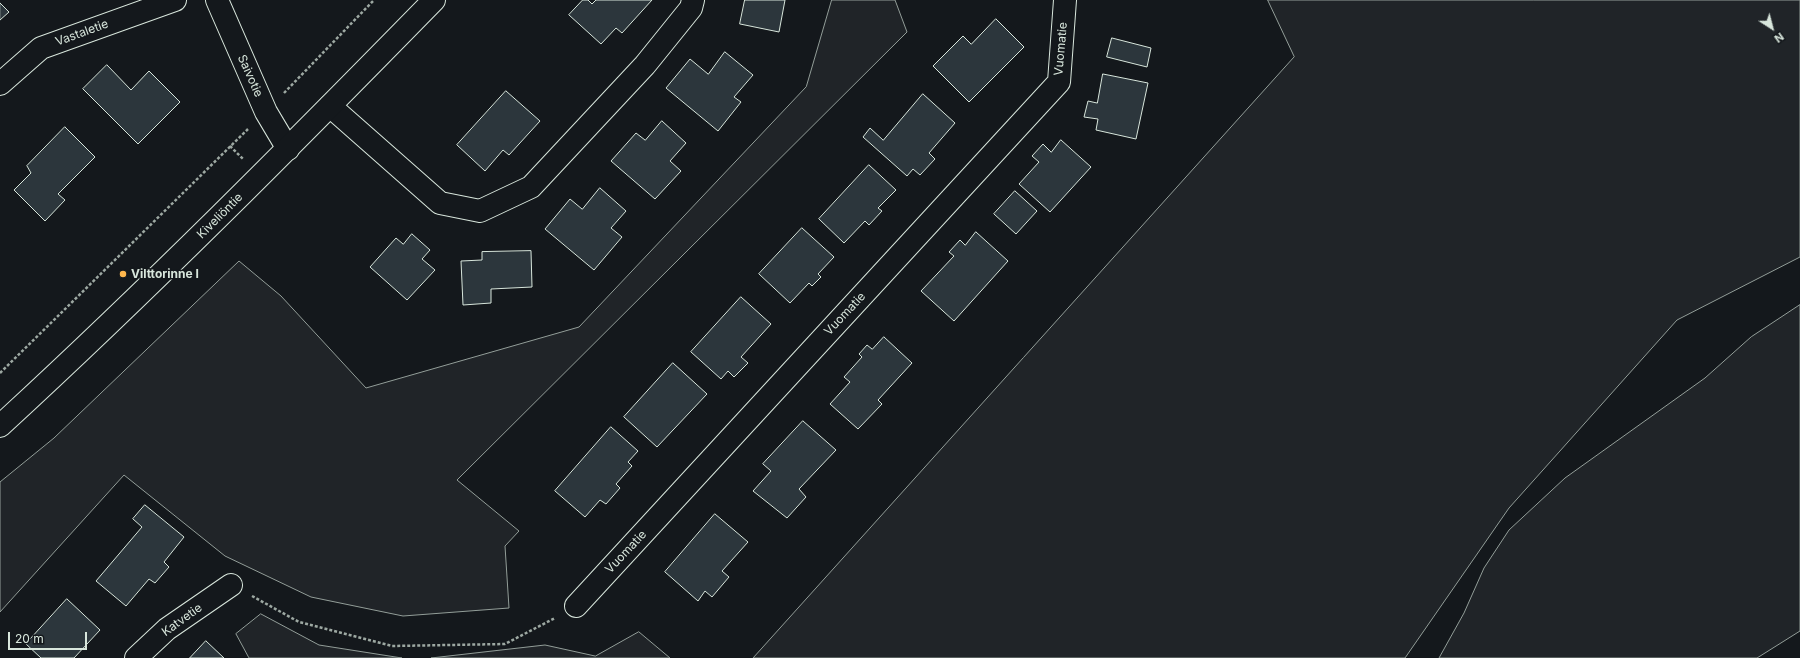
<!DOCTYPE html>
<html>
<head>
<meta charset="utf-8">
<style>
  body { margin:0 }
  #map { position:relative; width:1800px; height:658px; overflow:hidden; background:#14181c; font-family:Inter,sans-serif }
  canvas { display:block }
  .north { position:absolute; left:1752px; top:8px; width:40px; height:40px; -webkit-text-stroke:3px #14181c; paint-order:stroke; rotate:144deg; font-size:11px; font-weight:700; line-height:16px; text-align:center; color:#d8e6dc }
  .north::after { content:''; display:block; margin:auto; width:14px; height:18px; background:#d8e6dc; clip-path:polygon(50% 0,100% 100%,50% 72%,0 100%) }
  .scale { position:absolute; left:8px; top:632px; width:79px; height:18px; box-sizing:border-box; border:2px solid #d8e6dc; border-top:0; padding-left:5px; font-size:12px; line-height:14px; white-space:nowrap; color:#d8e6dc; -webkit-text-stroke:3px #14181c; paint-order:stroke }
</style>
</head>
<body>
<div id="map">
<canvas width="1800" height="658"></canvas>
<div class="north">N</div>
<div class="scale">20 m</div>
</div>
<script>
const ctx = document.querySelector('canvas').getContext('2d');
ctx.lineJoin = 'round';
function fillPath(path, color) { ctx.fillStyle = color; ctx.fill(path, 'evenodd'); }
function strokePath(path, color, width, dash) { ctx.strokeStyle = color; ctx.lineWidth = width; ctx.lineCap = dash ? 'butt' : 'round'; ctx.setLineDash(dash || []); ctx.stroke(path); }
function drawText(font, color, halo, rows, align = 'center') {
  ctx.font = font + ' Inter,sans-serif'; ctx.lineWidth = 3; ctx.setLineDash([]); ctx.textBaseline = 'middle'; ctx.strokeStyle = halo; ctx.fillStyle = color; for (const [text, x, y, turn = 0] of rows) {
    ctx.save(); ctx.translate(x, y); ctx.rotate((+turn || 0) * Math.PI / 180); ctx.textAlign = isNaN(turn) ? turn : align; if (halo) ctx.strokeText(text, 0, 0); ctx.fillText(text, 0, 0); ctx.restore();
  }
}
const green = new Path2D(`
  M832,0H895L907,32L457,480L519,531L505,546L509,608L403,616L311,597L225,556L124,475L0,612V482L54,438L239,261L281,296L366,388L579,327L806,87Z
  M1268,0H1800V257L1677,320L1509,508L1405,658H753L1294,57Z
  M1800,305V631L1757,658H1439L1464,613L1484,568L1509,530L1565,478L1705,378L1751,337Z
  M261,614L319,645L402,658H249L236,634Z
  M639,632L670,658H431L545,645L595,656Z`);
const building = new Path2D(`
  M583,0H588L592,4L596,0H652L622,33L616,28L601,44L569,15Z
  M745,0H785L779,32L740,24Z
  M0,3L9,12L0,20Z
  M996,19L1024,47L969,102L933,66L963,36L971,44Z
  M1112,38L1151,48L1147,67L1107,57Z
  M725,52L753,75L734,97L741,102L718,131L666,88L690,59L708,74Z
  M107,65L131,90L149,71L180,102L138,144L83,89Z
  M1103,74L1148,83L1136,139L1096,130L1098,119L1084,117L1088,101L1097,103Z
  M506,91L540,121L509,155L503,150L485,171L457,145Z
  M923,94L955,123L929,153L935,159L920,175L913,169L907,176L863,137L870,128L883,140Z
  M662,121L686,143L670,161L681,171L655,199L611,161L636,133L645,140Z
  M65,127L95,157L58,194L65,200L45,221L14,190L31,173L27,166Z
  M1061,140L1091,167L1050,212L1019,184L1039,162L1032,156L1043,144L1051,152Z
  M869,165L896,190L878,208L882,211L869,225L865,221L844,243L819,219Z
  M600,188L626,211L611,228L622,237L594,270L545,229L570,199L582,209Z
  M1015,191L1037,211L1016,234L994,214Z
  M802,228L834,257L818,274L821,277L812,286L809,283L790,303L759,274Z
  M976,232L1008,261L954,321L921,291L954,256L949,252L960,240L965,245Z
  M412,234L430,250L422,259L435,270L407,300L370,267L396,238L403,244Z
  M531,251L532,287L491,289V303L463,305L461,261L482,260V252Z
  M741,297L771,324L741,357L748,363L734,377L728,371L721,379L691,352Z
  M884,337L912,363L878,400L882,404L858,429L830,404L850,382L844,377L862,357L859,354L867,345L872,349Z
  M673,363L707,394L657,447L624,417Z
  M803,421L836,450L799,489L806,497L787,518L753,491L771,471L763,464Z
  M611,427L638,451L628,462L632,466L616,484L620,488L606,504L600,500L585,517L555,491Z
  M145,505L184,537L164,562L169,567L155,583L149,579L126,606L96,581L142,527L133,519Z
  M715,514L748,542L722,571L729,577L712,597L705,591L698,601L665,572Z
  M67,599L100,630L74,658H41L26,644Z
  M206,641L224,658H190Z`);
const path = new Path2D(`
  M284,93L374,0
  M230,146L243,159
  M0,373L248,129
  M252,596L299,622L392,646L505,644L555,618`);
const minor = new Path2D(`
  M217,0L266,112L288,149
  M0,84L41,48L175,0
  M330,106L440,203L480,211L531,187L645,65L691,8L693,0
  M576,606L1059,82L1065,0
  M136,658L167,629L231,585`);
const tertiary = new Path2D(`
  M0,426C149,289 292,145 434,0`);
const markers = [
  [123,274,4,"#ffb74d"]
];
const streetNames = [
  ["Vastaletie",82,33,-20],
  ["Vuomatie",1061,49,-85],
  ["Saivotie",250,76,66],
  ["Kiveliöntie",220,216,-45],
  ["Vuomatie",845,314,-47],
  ["Vuomatie",626,552,-47],
  ["Katvetie",182,620,-36]
];
const poiNames = [
  ["Vilttorinne I",131,274]
];
fillPath(green, '#202428');
strokePath(green, '#939e99', 1);
fillPath(building, '#2c363c');
strokePath(building, '#d8e6dc', 1);
strokePath(minor, '#d8e6dc', 24);
strokePath(tertiary, '#d8e6dc', 24);
strokePath(path, '#9da8a2', 2.5, [3, 2]);
strokePath(minor, '#14181c', 22);
strokePath(tertiary, '#14181c', 22);
for (const [x, y, r, color] of markers) { const dot = new Path2D(); dot.arc(x, y, r, 0, 2 * Math.PI); ctx.fillStyle = color; ctx.fill(dot); strokePath(dot, '#14181c', 1.5); }
drawText('12px', '#d8e6dc', '#14181c', streetNames);
drawText('bold 12px', '#d8e6dc', '#14181c', poiNames, 'left');
</script>
</body>
</html>
